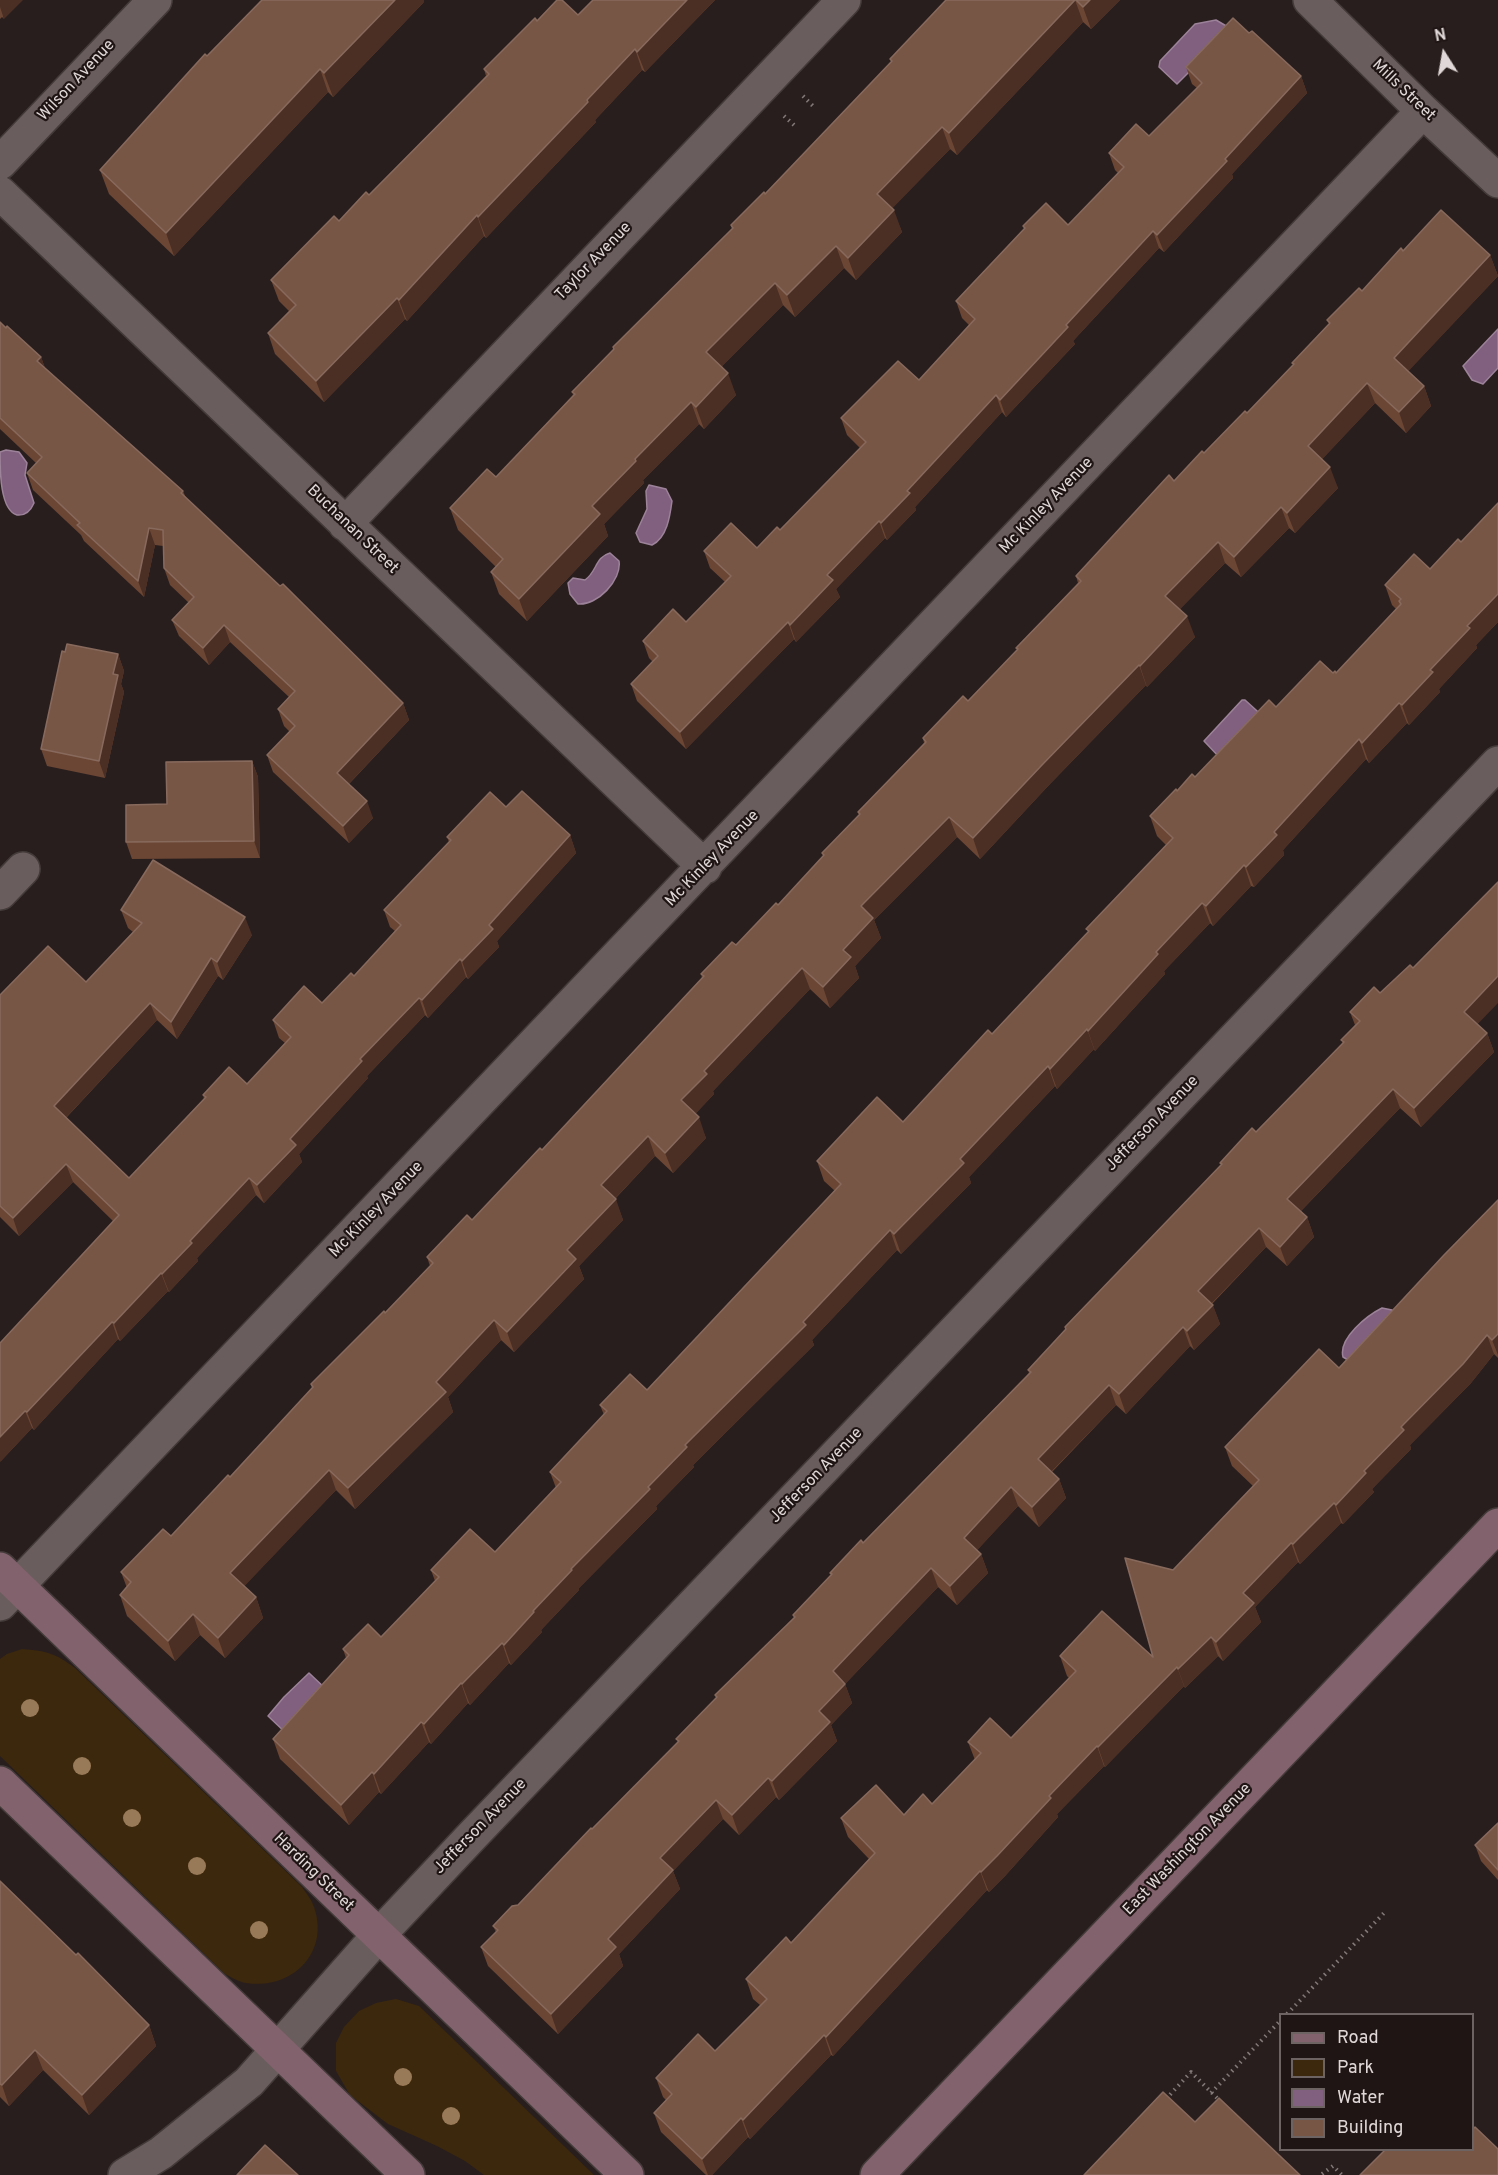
<!DOCTYPE html>
<html>
<head>
<meta charset="utf-8">
<style>
  body { margin:0 }
  #map { position:relative; width:1498px; height:2175px; overflow:hidden; background:#291e1e; font-family:Overpass,sans-serif }
  canvas { display:block }
  .legend { position:absolute; left:1279px; top:2013px; width:195px; height:138px; box-sizing:border-box; background:#201515; border:2px solid #6d6363; margin:0; padding:8px 10px; list-style:none; font-size:18px; color:#e0d8d8 }
  .legend li { display:flex; align-items:center; gap:12px; height:30px }
  .legend b { width:30px; border:2px solid #6d6363 }
  .north { position:absolute; left:1414px; top:24px; width:60px; height:60px; -webkit-text-stroke:4px #201515; paint-order:stroke; rotate:349deg; font-size:16px; font-weight:700; line-height:24px; text-align:center; color:#e0d8d8 }
  .north::after { content:''; display:block; margin:auto; width:21px; height:27px; background:#e0d8d8; clip-path:polygon(50% 0,100% 100%,50% 72%,0 100%) }
</style>
</head>
<body>
<div id="map">
<canvas width="1498" height="2175"></canvas>
<ul class="legend">
<li><b style="height:8px;background:#82626c"></b>Road</li>
<li><b style="height:16px;background:#3c280c"></b>Park</li>
<li><b style="height:16px;background:#805f7f"></b>Water</li>
<li><b style="height:16px;background:#775646"></b>Building</li>
</ul>
<div class="north">N</div>
</div>
<script>
const ctx = document.querySelector('canvas').getContext('2d');
ctx.lineJoin = 'round';
function fillPath(path, color) { ctx.fillStyle = color; ctx.fill(path, 'evenodd'); }
function strokePath(path, color, width, dash) { ctx.strokeStyle = color; ctx.lineWidth = width; ctx.lineCap = dash ? 'butt' : 'round'; ctx.setLineDash(dash || []); ctx.stroke(path); }
function drawText(font, color, halo, rows, align = 'center') {
  ctx.font = font + ' Overpass,sans-serif'; ctx.lineWidth = 4.5; ctx.setLineDash([]); ctx.textBaseline = 'middle'; ctx.strokeStyle = halo; ctx.fillStyle = color; for (const [text, x, y, turn = 0] of rows) {
    ctx.save(); ctx.translate(x, y); ctx.rotate((+turn || 0) * Math.PI / 180); ctx.textAlign = isNaN(turn) ? turn : align; if (halo) ctx.strokeText(text, 0, 0); ctx.fillText(text, 0, 0); ctx.restore();
  }
}
const green = new Path2D(`
  M22,1649C47,1651 55,1653 75,1668L302,1887C306,1893 312,1900 314,1907C330,1953 292,1990 246,1983C239,1982 231,1977 225,1974L0,1756V1659L7,1654Z
  M396,1999L419,2006L594,2175H484L465,2161L437,2146L388,2124L350,2095L336,2071V2043L344,2027L359,2011L376,2003Z`);
const water = new Path2D(`
  M1216,20L1228,27L1200,61L1177,84L1159,67L1160,61L1195,24Z
  M1498,329V368L1483,384L1472,380L1463,366Z
  M6,450L19,452L27,463L25,475L34,503C31,510 26,516 17,515C0,510 0,471 0,452Z
  M649,485L666,489L672,501C670,516 667,538 652,545L640,542L636,533L647,509L646,491Z
  M610,553L619,561C622,580 597,606 578,604L570,594L568,583L573,578L585,580C597,572 595,557 610,553Z
  M1242,700H1245L1267,720L1221,759L1204,741Z
  M1382,1308L1392,1310V1313L1348,1360L1343,1357C1338,1338 1368,1315 1382,1308Z
  M309,1673L327,1690L287,1734L268,1716L284,1697Z`);
const path = new Path2D(`
  M803,96L813,106
  M784,116L795,126
  M1287,2014L1385,1912
  M1211,2093L1280,2021
  M1166,2099L1191,2072L1220,2101
  M1322,2174L1333,2166L1342,2175`);
const street = new Path2D(`
  M1310,0L1423,111L1498,181
  M0,163L155,0
  M0,193L705,867
  M345,524L844,0
  M0,893L23,869
  M0,1604L1423,111
  M125,2175L161,2153L249,2082L378,1936L472,1836L1498,763`);
const secondary = new Path2D(`
  M0,1569L627,2175
  M0,1783L408,2175
  M877,2175L1498,1525`);
const trees = [
  [30,1708],
  [82,1766],
  [132,1818],
  [197,1866],
  [259,1930],
  [403,2077],
  [451,2116]
];
const wall = new Path2D(`
  M0,0L4,19L2,17L0,19Z
  M593,0H715L645,72L642,70L595,120L596,122L486,238L484,236L407,321L405,319L324,402L275,354L268,333L289,311L279,301L271,280L369,195L486,76L484,69L537,21L578,15Z
  M946,0H1120L1091,29L1083,22L957,155L950,149L892,208L902,232L856,280L844,268L795,317L783,305L722,366L736,395L704,429L699,424L643,480L644,483L604,524L608,536L527,621L499,594L491,572L496,567L458,530L450,508L496,477L573,395L572,392L614,349L613,347L732,229L731,225L765,194L891,62L890,59Z
  M424,2L333,97L328,92L174,256L109,194L100,170L207,56Z
  M1249,33L1301,76L1307,93L1232,174L1233,178L1164,252L1159,248L1073,341L1075,344L1006,417L1002,412L915,507L916,510L887,540L885,538L836,589L840,597L796,642L794,639L686,749L637,701L631,684L653,662L649,658L643,641L686,622L725,582L710,568L704,551L757,548L780,530L860,448L847,435L841,418L919,380L969,325L962,318L956,301L1024,229L1023,226L1068,225L1118,173L1115,170L1109,153L1149,136L1197,88L1192,84L1186,67Z
  M1403,251L1490,255L1498,276L1408,371L1424,386L1431,406L1406,433L1375,403L1322,459L1338,488L1295,533L1289,528L1241,577L1225,563L1180,609L1195,637L1147,687L1146,685L1049,785L980,859L957,837L874,920L881,938L855,966L859,978L830,1008L810,989L713,1091L714,1094L695,1114L706,1138L673,1173L655,1156L615,1199L623,1220L579,1266L584,1279L514,1352L501,1340L448,1397L453,1412L355,1509L336,1490L244,1586L256,1597L263,1618L225,1658L200,1635L175,1661L127,1616L120,1595L127,1588L121,1572L171,1536L230,1477L312,1388L311,1384L385,1313L430,1266L427,1257L472,1220L542,1150L702,978L701,974L736,945L778,905L823,856L822,853L859,815L858,812L924,743L923,738L968,701L1017,650L1016,648L1078,583L1076,576L1174,481L1247,413L1293,365L1292,363L1329,324L1327,320L1362,291Z
  M0,322L41,357L45,368L183,491L186,498L403,703L409,720L349,784L373,818L349,843L273,772L267,755L290,732L284,726L278,709L289,697L230,642L209,665L179,636L172,620L189,603L170,585L164,568L163,546L155,545L144,597L84,541L81,535L33,490L27,473L36,463L0,429Z
  M1498,503V622L1476,645L1477,648L1439,689L1440,692L1409,725L1407,723L1369,763L1366,759L1283,850L1284,855L1254,887L1251,886L1213,926L1210,923L1164,971L1165,974L1095,1051L1094,1049L1057,1089L1055,1086L969,1177L971,1183L901,1254L897,1250L812,1340L814,1345L693,1465L694,1467L656,1506L657,1509L579,1588V1590L541,1630L542,1632L511,1665L509,1663L470,1705L468,1703L431,1744L429,1742L381,1794L379,1792L349,1825L280,1759L273,1739L346,1658L343,1649L381,1637L435,1581L431,1570L495,1552L556,1488L550,1472L604,1415L600,1405L647,1390L835,1191L824,1181L817,1161L903,1122L992,1034L1088,932L1086,929L1166,845L1157,836L1150,816L1177,791L1195,777L1276,707L1333,673H1336L1396,609L1392,605L1385,585L1430,569L1461,542Z
  M65,652L118,654L124,671L121,684L124,692L105,778L47,766L41,749Z
  M252,761L258,777L260,858L132,859L126,842L167,804Z
  M506,807L570,835L576,853L497,941L499,947L468,979L466,977L428,1018L425,1015L367,1076L368,1078L299,1154L302,1162L264,1203L256,1195L197,1258L198,1261L169,1292L168,1291L120,1341L118,1339L34,1430L32,1428L0,1462L113,1221L73,1182L19,1236L0,1217V995L86,982L133,932L128,928L121,910L252,935L223,980L218,976L177,1039L157,1020L66,1118L129,1178L204,1099L203,1095L247,1084L285,1043L279,1038L273,1020L322,1003L354,976L395,931L390,927L384,910L449,842L447,837Z
  M1380,993L1478,1025L1487,1033L1494,1052L1421,1127L1400,1108L1301,1211L1307,1217L1314,1237L1287,1266L1266,1247L1212,1304L1220,1324L1194,1350L1190,1346L1126,1414L1116,1405L1052,1472L1059,1479L1066,1498L1039,1527L1018,1506L977,1550L981,1554L988,1573L957,1605L938,1587L845,1684L852,1703L831,1725L837,1741L779,1800L776,1797L739,1835L723,1819L673,1871L680,1889L619,1954L623,1966L558,2034L488,1966L481,1947L496,1932L493,1926L518,1905L678,1743L676,1739L716,1698L715,1695L794,1618L793,1615L831,1576L830,1573L863,1543L1029,1373L1028,1370L1066,1329L1065,1327L1221,1165L1220,1163L1256,1132L1343,1044L1341,1040L1355,1025L1350,1012Z
  M1498,1200V1358L1494,1354L1471,1383L1410,1445L1411,1449L1372,1489L1374,1492L1343,1524L1341,1523L1300,1564L1298,1562L1255,1607L1261,1622L1223,1661L1218,1656L1185,1688L1184,1686L1105,1767L1104,1766L1057,1814L1058,1817L1005,1876L989,1892L987,1890L833,2056L831,2055L750,2139L748,2137L712,2175H706L661,2132L654,2113L666,2100L663,2097L656,2078L715,2051L760,2005L753,1999L746,1979L791,1943L869,1859L848,1837L841,1818L904,1815L932,1804L975,1760L968,1742L1011,1738L1069,1678L1067,1676L1060,1656L1153,1657L1173,1570L1253,1486L1232,1466L1225,1447L1339,1368Z
  M1498,1823V1880L1481,1861L1475,1845Z
  M0,1881L149,2025L156,2046L89,2115L43,2070L9,2106L0,2097Z`);
const shadedWall = new Path2D(`
  M0,0H23L4,19L0,7Z
  M395,0H424V2L333,97L324,73Z
  M687,0H715L645,72L637,52Z
  M1075,0L1083,22L957,155L949,133Z
  M1090,0H1120L1091,29L1083,7Z
  M635,49L642,70L595,120L596,122L486,238L478,217Z
  M320,69L328,92L174,256L166,233Z
  M1301,76L1307,93L1232,174L1233,178L1164,252L1157,235L1225,159Z
  M942,127L950,149L885,216L877,194Z
  M894,210L902,232L856,280L848,258Z
  M477,215L484,236L407,321L399,300Z
  M1153,231L1159,248L1073,341L1075,344L1006,417L1000,400L1066,325Z
  M836,246L844,268L795,317L787,295Z
  M1490,255L1498,276L1402,378L1394,358Z
  M775,283L783,305L714,374L706,352Z
  M397,298L405,319L324,402L316,381Z
  M41,357L47,374L37,361Z
  M728,373L736,395L704,429L696,407Z
  M1367,383L1375,403L1315,467L1308,446Z
  M1424,386L1431,406L1406,433L1399,412Z
  M996,395L1002,412L915,507L916,510L887,540L881,523L907,491Z
  M691,402L699,424L643,480L644,483L604,524L608,536L527,621L519,599L592,506L635,459Z
  M1330,467L1338,488L1295,533L1287,513Z
  M1281,507L1289,528L1241,577L1234,557Z
  M879,521L885,538L836,589L840,597L796,642L790,625L827,575Z
  M149,528L155,545L144,597L138,581Z
  M1218,542L1225,563L1173,616L1165,596Z
  M1498,594V622L1476,645L1477,648L1439,689L1440,692L1409,725L1402,705L1467,626Z
  M1187,616L1195,637L1147,687L1140,666Z
  M788,622L794,639L686,749L680,732Z
  M224,625L230,642L209,665L203,648Z
  M118,654L124,671L121,684L124,692L105,778L99,761L113,674Z
  M1139,665L1146,685L1049,785L980,859L973,838L1042,765Z
  M403,703L409,720L343,790L337,773Z
  M1399,703L1407,723L1369,763L1362,743Z
  M1359,739L1366,759L1283,850L1284,855L1254,887L1246,867L1274,832Z
  M252,761L258,777L260,858L254,841Z
  M367,801L373,818L349,843L343,826Z
  M949,817L957,837L874,920L881,938L855,966L859,978L830,1008L823,987L843,950L861,906Z
  M570,835L576,853L497,941L499,947L468,979L462,961L489,925Z
  M1244,865L1251,886L1213,926L1206,906Z
  M1202,903L1210,923L1164,971L1165,974L1095,1051L1088,1031L1156,952Z
  M245,917L252,935L223,980L217,962Z
  M211,958L218,976L177,1039L171,1022Z
  M460,959L466,977L428,1018L422,1000Z
  M802,968L810,989L713,1091L714,1094L689,1121L681,1100L704,1071Z
  M1498,976V1003L1471,1031L1464,1012Z
  M419,998L425,1015L367,1076L368,1078L299,1154L302,1162L264,1203L257,1185L290,1139L360,1059Z
  M150,1003L157,1020L60,1124L54,1106Z
  M1087,1029L1094,1049L1057,1089L1050,1069Z
  M1487,1033L1494,1052L1421,1127L1414,1108Z
  M1048,1066L1055,1086L969,1177L971,1183L901,1254L894,1234L960,1159Z
  M1393,1089L1400,1108L1294,1218L1287,1199Z
  M699,1117L706,1138L673,1173L665,1153Z
  M648,1136L655,1156L608,1206L601,1185Z
  M66,1164L73,1182L19,1236L13,1218Z
  M249,1178L256,1195L197,1258L198,1261L169,1292L162,1274L190,1241Z
  M616,1199L623,1220L579,1266L584,1279L514,1352L507,1332L567,1250Z
  M1307,1217L1314,1237L1287,1266L1280,1247Z
  M1259,1228L1266,1247L1205,1310L1198,1291Z
  M890,1230L897,1250L812,1340L814,1345L693,1465L694,1467L656,1506L657,1509L579,1588V1590L541,1630L542,1632L511,1665L504,1645L571,1569L648,1487L685,1445Z
  M161,1273L168,1291L120,1341L114,1323Z
  M1213,1305L1220,1324L1194,1350L1187,1331Z
  M494,1320L501,1340L448,1397L453,1412L355,1509L348,1488L436,1382Z
  M112,1322L118,1339L34,1430L27,1412Z
  M1183,1327L1190,1346L1126,1414L1119,1394Z
  M1498,1334V1355L1492,1340Z
  M1487,1335L1494,1354L1471,1383L1410,1445L1411,1449L1372,1489L1374,1492L1343,1524L1336,1505L1401,1427Z
  M1109,1385L1116,1405L1045,1478L1038,1459Z
  M25,1411L32,1428L0,1462V1437Z
  M329,1470L336,1490L237,1594L230,1573Z
  M1059,1479L1066,1498L1039,1527L1032,1507Z
  M1011,1487L1018,1506L971,1557L964,1538Z
  M1334,1503L1341,1523L1300,1564L1293,1544Z
  M1291,1543L1298,1562L1255,1607L1261,1622L1223,1661L1216,1642L1243,1593Z
  M981,1554L988,1573L957,1605L950,1586Z
  M931,1568L938,1587L845,1684L852,1703L831,1725L837,1741L779,1800L772,1781L819,1711L833,1671Z
  M256,1597L263,1618L225,1658L218,1638Z
  M193,1614L200,1635L175,1661L168,1641Z
  M1211,1637L1218,1656L1185,1688L1178,1669Z
  M502,1643L509,1663L470,1705L462,1684Z
  M1177,1667L1184,1686L1105,1767L1098,1747Z
  M461,1683L468,1703L431,1744L424,1724Z
  M421,1722L429,1742L381,1794L374,1774Z
  M1097,1746L1104,1766L1057,1814L1058,1817L1005,1876L989,1892L981,1872L1049,1796Z
  M372,1772L379,1792L349,1825L341,1805Z
  M768,1778L776,1797L739,1835L732,1815Z
  M716,1800L723,1819L673,1871L680,1889L619,1954L623,1966L558,2034L551,2014L608,1939L660,1858Z
  M980,1871L987,1890L833,2056L826,2037Z
  M149,2025L156,2046L89,2115L82,2095Z
  M824,2035L831,2055L750,2139L743,2120Z
  M35,2050L43,2070L9,2106L2,2085Z
  M741,2118L748,2137L712,2175H708L702,2159Z`);
const building = new Path2D(`
  M262,0H395L324,73L320,69L166,233L100,170L205,54L207,56Z
  M557,0H562L578,15L593,0H687L637,52L635,49L587,100L588,102L478,217L477,215L399,300L397,298L316,381L268,333L296,305L271,280L334,216L339,221L366,192L369,195L489,74L484,69L535,18L537,21Z
  M946,0H1075L949,133L942,127L877,194L894,210L848,258L836,246L787,295L775,283L706,352L728,373L696,407L691,402L635,459L636,461L592,506L600,514L519,599L491,572L503,559L450,508L487,469L496,477L575,394L572,392L614,349L613,347L733,228L731,225L764,192L765,194L892,61L890,59Z
  M1076,0H1090L1083,7Z
  M1233,18L1249,33L1252,31L1301,76L1225,159L1227,161L1157,235L1153,231L1066,325L1068,327L1000,400L996,395L907,491L910,493L881,523L879,521L827,575L833,580L790,625L788,622L680,732L631,684L658,656L643,641L673,609L686,622L731,576L704,551L731,523L757,548L777,527L780,530L866,442L841,418L898,361L919,380L975,319L956,301L1025,228L1023,226L1046,203L1068,225L1124,167L1109,153L1136,124L1149,136L1202,83L1186,67Z
  M1441,210L1490,255L1394,358L1424,386L1399,412L1367,383L1308,446L1330,467L1287,513L1281,507L1234,557L1218,542L1165,596L1187,616L1140,666L1139,665L1042,765L973,838L949,817L861,906L873,918L843,950L851,957L823,987L802,968L704,1071L707,1074L681,1100L699,1117L665,1153L648,1136L601,1185L616,1199L567,1250L576,1259L507,1332L494,1320L436,1382L446,1392L348,1488L329,1470L230,1573L256,1597L218,1638L193,1614L168,1641L120,1595L131,1582L121,1572L163,1529L171,1536L228,1475L230,1477L313,1387L311,1384L384,1311L385,1313L433,1263L427,1257L467,1215L472,1220L540,1148L542,1150L704,976L701,974L732,942L736,945L776,903L778,905L824,855L822,853L860,814L858,812L926,742L923,738L963,696L968,701L1018,649L1016,648L1081,581L1076,576L1169,475L1174,481L1202,451L1204,453L1245,411L1247,413L1294,364L1292,363L1330,323L1327,320L1359,288L1362,291L1401,248L1403,251Z
  M0,322L6,328L7,326L41,357L37,361L183,491L181,493L280,586L283,584L403,703L337,773L367,801L343,826L267,755L295,726L278,709L295,691L224,625L203,648L172,620L194,597L164,568L163,530L149,528L138,581L77,525L80,523L27,473L42,457L0,418Z
  M1498,503V594L1467,626L1470,628L1430,670L1433,672L1402,705L1399,703L1362,743L1359,739L1274,832L1277,835L1246,867L1244,865L1206,906L1202,903L1156,952L1158,954L1088,1031L1087,1029L1050,1069L1048,1066L960,1159L964,1163L894,1234L890,1230L803,1322L806,1325L685,1445L687,1447L648,1487L650,1489L571,1569L572,1570L533,1611L534,1612L504,1645L502,1643L462,1684L461,1683L424,1724L421,1722L374,1774L372,1772L341,1805L273,1739L349,1655L343,1649L368,1624L381,1637L439,1577L431,1570L470,1529L495,1552L561,1482L550,1472L607,1411L600,1405L630,1374L647,1390L841,1184L817,1161L877,1097L903,1122L988,1030L992,1034L1089,931L1086,929L1173,838L1150,816L1176,789L1177,791L1192,774L1195,777L1269,700L1276,707L1320,661L1333,673L1335,671L1336,673L1401,604L1399,601L1401,599L1385,585L1414,554L1430,569L1458,539L1461,542Z
  M67,644L118,654L113,674L118,675L99,761L41,749L62,651L65,652Z
  M252,761L254,841L126,842V805L167,804L166,762Z
  M522,791L570,835L489,925L493,929L462,961L460,959L422,1000L419,998L360,1059L362,1061L290,1139L296,1145L257,1185L249,1178L190,1241L192,1243L162,1274L161,1273L114,1323L112,1322L27,1412L25,1411L0,1437V1343L119,1215L66,1164L13,1218L0,1206V995L48,946L86,982L142,923L121,910L153,860L245,917L217,962L211,958L171,1022L150,1003L54,1106L129,1178L206,1097L203,1095L229,1067L247,1084L291,1037L273,1020L304,986L322,1003L351,973L354,976L401,925L384,910L451,840L447,837L490,792L506,807Z
  M1498,882V976L1464,1012L1487,1033L1414,1108L1393,1089L1287,1199L1307,1217L1280,1247L1259,1228L1198,1291L1213,1305L1187,1331L1183,1327L1119,1394L1109,1385L1038,1459L1059,1479L1032,1507L1011,1487L964,1538L981,1554L950,1586L931,1568L833,1671L845,1684L819,1711L830,1722L772,1781L768,1778L732,1815L716,1800L660,1858L673,1870L608,1939L616,1947L551,2014L481,1947L498,1930L493,1926L512,1906L518,1905L591,1828L592,1829L679,1741L676,1739L717,1697L715,1695L795,1617L793,1615L832,1574L830,1573L861,1540L863,1543L1031,1372L1028,1370L1066,1329L1065,1327L1222,1164L1220,1163L1252,1128L1256,1132L1344,1042L1341,1040L1360,1021L1350,1012L1374,987L1380,993L1410,965L1413,968Z
  M1498,1200V1334L1492,1340L1487,1335L1463,1364L1401,1427L1404,1430L1364,1471L1366,1473L1336,1505L1334,1503L1293,1544L1291,1543L1243,1593L1254,1603L1216,1642L1211,1637L1178,1669L1177,1667L1098,1747L1097,1746L1049,1796L1051,1798L997,1856L981,1872L980,1871L826,2037L824,2035L743,2120L741,2118L702,2159L654,2113L672,2094L656,2078L698,2034L715,2051L767,1999L746,1979L786,1937L791,1943L875,1853L841,1818L876,1785L904,1815L923,1794L932,1804L981,1753L968,1742L990,1718L1011,1738L1076,1671L1060,1656L1102,1611L1153,1657L1125,1558L1173,1570L1259,1480L1225,1447L1319,1349L1339,1368L1444,1255Z
  M1498,1823V1870L1475,1845Z
  M0,1881L76,1955L78,1953L149,2025L82,2095L35,2050L2,2085L0,2084Z
  M1163,2092L1195,2122L1219,2098L1300,2175H1084Z
  M1475,2127L1498,2149V2175H1360L1385,2150H1473V2129Z
  M265,2145L298,2175H237Z`);
const streetNames = [
  ["Wilson Avenue",77,81,-47],
  ["Mills Street",1403,91,44],
  ["Taylor Avenue",594,262,-46],
  ["Mc Kinley Avenue",1047,506,-46],
  ["Buchanan Street",352,530,44],
  ["Mc Kinley Avenue",713,859,-46],
  ["Jefferson Avenue",1153,1124,-46],
  ["Mc Kinley Avenue",377,1210,-46],
  ["Jefferson Avenue",817,1476,-46],
  ["Jefferson Avenue",481,1827,-46],
  ["East Washington Avenue",1188,1850,-46],
  ["Harding Street",313,1873,44]
];
fillPath(green, '#3c280c');
fillPath(water, '#805f7f');
strokePath(water, '#9d839a', 1.5);
strokePath(street, '#433a3a', 36);
strokePath(secondary, '#433a3a', 36);
strokePath(path, '#837979', 4, [1.5, 4.5]);
strokePath(street, '#6a5d5d', 33);
strokePath(secondary, '#82626c', 33);
ctx.fillStyle = '#987958';
for (const [x, y] of trees) { ctx.beginPath(); ctx.arc(x, y, 9, 0, 2 * Math.PI); ctx.fill(); }
fillPath(wall, '#6b4634');
fillPath(shadedWall, '#4b2f24');
fillPath(building, '#775646');
strokePath(building, '#886a5d', 1.5);
drawText('16px', '#e0d8d8', '#201515', streetNames);
</script>
</body>
</html>
